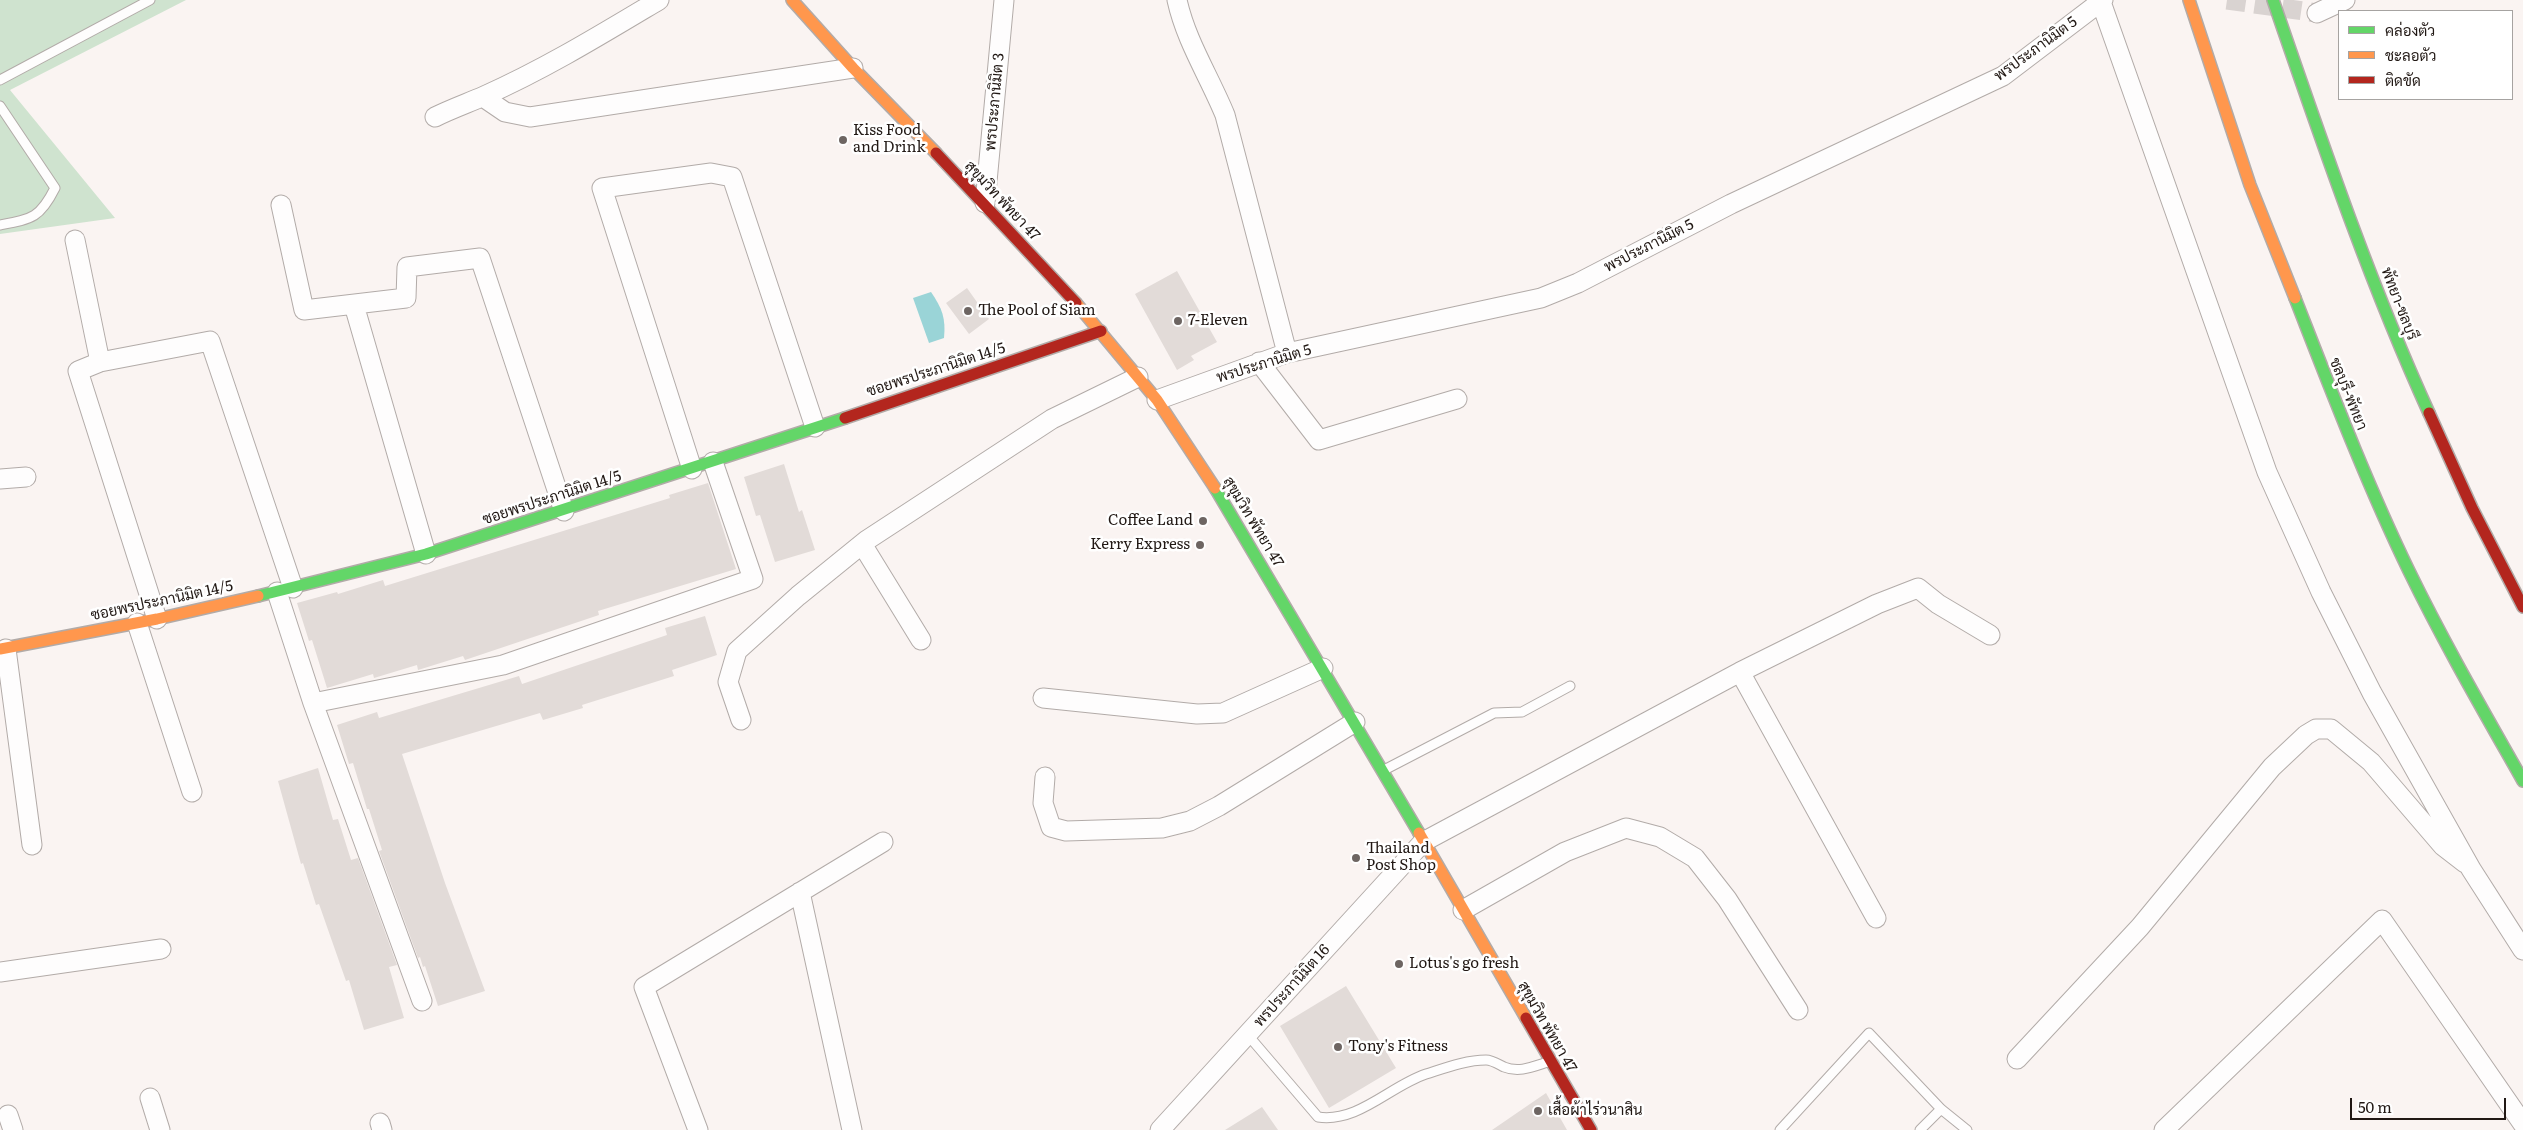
<!DOCTYPE html>
<html>
<head>
<meta charset="utf-8">
<style>
  body { margin:0 }
  #map { position:relative; width:2523px; height:1130px; overflow:hidden; background:#faf4f2; font-family:Literata,Sarabun,serif }
  canvas { display:block }
  .legend { position:absolute; left:2338px; top:10px; width:175px; height:90px; box-sizing:border-box; background:#fff; border:1px solid #a6a3a1; margin:0; padding:6px 9px; list-style:none; font-size:15px; color:#211814 }
  .legend li { display:flex; align-items:center; gap:10px; height:25px }
  .legend b { width:25px; border:1px solid #a6a3a1 }
  .scale { position:absolute; left:2350px; top:1098px; width:156px; height:22px; box-sizing:border-box; border:2px solid #211814; border-top:0; padding-left:6px; font-size:15px; line-height:18px; white-space:nowrap; color:#211814; -webkit-text-stroke:4px #fff; paint-order:stroke }
</style>
</head>
<body>
<div id="map">
<canvas width="2523" height="1130"></canvas>
<ul class="legend">
<li><b style="height:6px;background:#63d668"></b>คล่องตัว</li>
<li><b style="height:6px;background:#ff974d"></b>ชะลอตัว</li>
<li><b style="height:6px;background:#b3261e"></b>ติดขัด</li>
</ul>
<div class="scale">50 m</div>
</div>
<script>
const ctx = document.querySelector('canvas').getContext('2d');
ctx.lineJoin = 'round';
function fillPath(path, color) { ctx.fillStyle = color; ctx.fill(path, 'evenodd'); }
function strokePath(path, color, width, dash) { ctx.strokeStyle = color; ctx.lineWidth = width; ctx.lineCap = dash ? 'butt' : 'round'; ctx.setLineDash(dash || []); ctx.stroke(path); }
function drawText(font, color, halo, rows, align = 'center') {
  ctx.font = font + ' Literata,Sarabun,serif'; ctx.lineWidth = 5; ctx.setLineDash([]); ctx.textBaseline = 'middle'; ctx.strokeStyle = halo; ctx.fillStyle = color; for (const [text, x, y, turn = 0] of rows) {
    ctx.save(); ctx.translate(x, y); ctx.rotate((+turn || 0) * Math.PI / 180); ctx.textAlign = isNaN(turn) ? turn : align; if (halo) ctx.strokeText(text, 0, 0); ctx.fillText(text, 0, 0); ctx.restore();
  }
}
const green = new Path2D(`
  M0,0H186L10,90L115,218L0,234Z`);
const water = new Path2D(`
  M931,292C942,308 946,318 944,338L929,343L913,298Z`);
const building = new Path2D(`
  M1177,271L1217,342L1191,356L1194,360L1177,370L1135,294Z
  M967,288L989,319L969,334L946,303Z
  M784,464L799,512L802,510L815,550L775,562L760,515L756,516L744,477Z
  M708,483L736,569L598,611L599,615L465,660L463,656L418,670L417,665L374,678L373,674L327,688L312,640L309,641L297,603L337,592L338,594L383,580L385,586L670,498L669,495Z
  M705,616L717,655L672,670L674,676L582,705L583,708L543,720L540,713L402,754L445,883L485,991L438,1006L425,966L423,967L420,957L418,958L379,851L382,850L369,809H367L353,763L349,764L337,725L377,712L379,718L519,676L522,684L667,635L665,628Z
  M318,768L333,820L338,819L351,860L358,858L397,965L389,967L404,1018L364,1030L349,980L346,981L319,904L316,905L303,863L301,864L278,781Z
  M1346,986L1396,1068L1329,1108L1280,1026Z
  M1546,1093L1567,1130H1492Z
  M1262,1107L1278,1130H1225Z`);
const streetTunnel = new Path2D(`
  M2227,0L2317,13`);
const lane = new Path2D(`
  M0,80L150,0
  M0,106L55,188C40,218 32,219 0,225
  M1386,769L1494,713L1522,712L1570,686
  M1247,1034L1318,1117C1358,1123 1390,1086 1426,1074C1445,1068 1466,1060 1486,1060C1492,1060 1498,1064 1504,1067C1519,1073 1532,1067 1548,1062
  M1780,1130L1869,1033L1941,1109L1967,1130
  M1920,1130L1941,1109`);
const street = new Path2D(`
  M1177,0C1186,41 1209,76 1225,115L1287,353
  M2101,2L2267,472L2321,592L2372,693L2471,869L2523,950
  M2317,13L2345,0
  M483,97L505,112L530,117L853,68
  M435,117C451,109 468,103 484,96C545,69 602,34 659,0
  M985,203L1004,0
  M281,205L304,310L406,298L407,267L480,258L564,511
  M75,240L100,362
  M354,305L426,554
  M1259,362L1319,440L1457,399
  M1157,400L1287,353L1541,298L1578,283L1731,204L2003,76L2103,0
  M692,469L602,188L711,173L732,177L815,427
  M0,479L26,477
  M862,544L921,640
  M277,592L313,703L422,1001
  M157,619L78,371L100,362L210,341L293,588
  M137,623L192,792
  M6,649L32,845
  M1740,672L1877,604L1918,588L1938,604L1990,635
  M1043,698L1197,714L1223,713L1323,668
  M313,703L503,665L753,579L713,462
  M741,720L728,682L737,651L798,596L867,540L1052,419L1138,377
  M1045,777L1043,803L1051,827L1066,831L1162,828L1190,821L1219,806L1355,722
  M800,892L852,1130
  M1463,910L1565,852L1626,828L1660,837L1695,858L1727,899L1798,1010
  M0,972L161,949
  M2017,1059L2140,927L2272,767L2306,735L2316,729H2331L2371,762L2443,846L2465,863
  M150,1098L160,1130
  M8,1115L13,1130
  M380,1123L382,1130
  M698,1130L644,987L883,842
  M1160,1130L1423,842L1740,672L1876,918
  M2164,1130L2382,920L2523,1124`);
const fast = new Path2D(`
  M2273,0C2321,139 2368,279 2429,413
  M2295,298C2331,390 2366,482 2409,571C2444,643 2484,712 2523,781
  M1215,488L1419,833
  M258,596L426,554L845,418`);
const slow = new Path2D(`
  M792,0L853,68L936,153
  M2189,0L2250,185L2295,298
  M1076,303L1157,400L1215,488
  M0,649L157,619L258,596
  M1419,833L1526,1018`);
const jam = new Path2D(`
  M936,153L1076,303
  M2429,413L2472,508L2523,607
  M845,418L1101,331
  M1526,1018L1591,1130`);
const markers = [
  [843,140,5,"#6d6562"],
  [968,311,5,"#6d6562"],
  [1178,321,5,"#6d6562"],
  [1203,521,5,"#6d6562"],
  [1200,545,5,"#6d6562"],
  [1356,858,5,"#6d6562"],
  [1399,964,5,"#6d6562"],
  [1338,1047,5,"#6d6562"],
  [1538,1111,5,"#6d6562"]
];
const streetNames = [
  ["พรประภานิมิต 5",2036,49,-36],
  ["พรประภานิมิต 3",995,102,-85],
  ["สุขุมวิท พัทยา 47",1002,201,47],
  ["พรประภานิมิต 5",1649,246,-27],
  ["พัทยา-ชลบุรี",2399,304,69],
  ["พรประภานิมิต 5",1264,364,-17],
  ["ซอยพรประภานิมิต 14/5",936,370,-18],
  ["ชลบุรี-พัทยา",2348,394,68],
  ["ซอยพรประภานิมิต 14/5",552,498,-18],
  ["สุขุมวิท พัทยา 47",1253,522,59],
  ["ซอยพรประภานิมิต 14/5",162,601,-12],
  ["พรประภานิมิต 16",1292,986,-48],
  ["สุขุมวิท พัทยา 47",1547,1027,60]
];
const poiNames = [
  ["Kiss Food",853,131],
  ["and Drink",853,148],
  ["The Pool of Siam",978,311],
  ["7-Eleven",1188,321],
  ["Coffee Land",1193,521,"right"],
  ["Kerry Express",1190,545,"right"],
  ["Thailand",1366,849],
  ["Post Shop",1366,866],
  ["Lotus's go fresh",1409,964],
  ["Tony's Fitness",1348,1047],
  ["เสื้อผ้าไร่วนาสิน",1548,1111]
];
fillPath(green, '#cfe3cf');
fillPath(water, '#9ad4d7');
fillPath(building, '#e2dbd8');
strokePath(streetTunnel, '#d9d3d1', 19, [19, 9]);
strokePath(lane, '#b2aba8', 11);
strokePath(street, '#b2aba8', 21);
strokePath(fast, '#b2aba8', 14);
strokePath(slow, '#b2aba8', 14);
strokePath(jam, '#b2aba8', 14);
strokePath(lane, '#fefdfd', 9);
strokePath(street, '#fefdfd', 19);
strokePath(fast, '#63d668', 11);
strokePath(slow, '#ff974d', 11);
strokePath(jam, '#b3261e', 11);
for (const [x, y, r, color] of markers) { const dot = new Path2D(); dot.arc(x, y, r, 0, 2 * Math.PI); ctx.fillStyle = color; ctx.fill(dot); strokePath(dot, '#fff', 2); }
drawText('15px', '#211814', '#fff', streetNames);
drawText('15px', '#211814', '#fff', poiNames, 'left');
</script>
</body>
</html>
